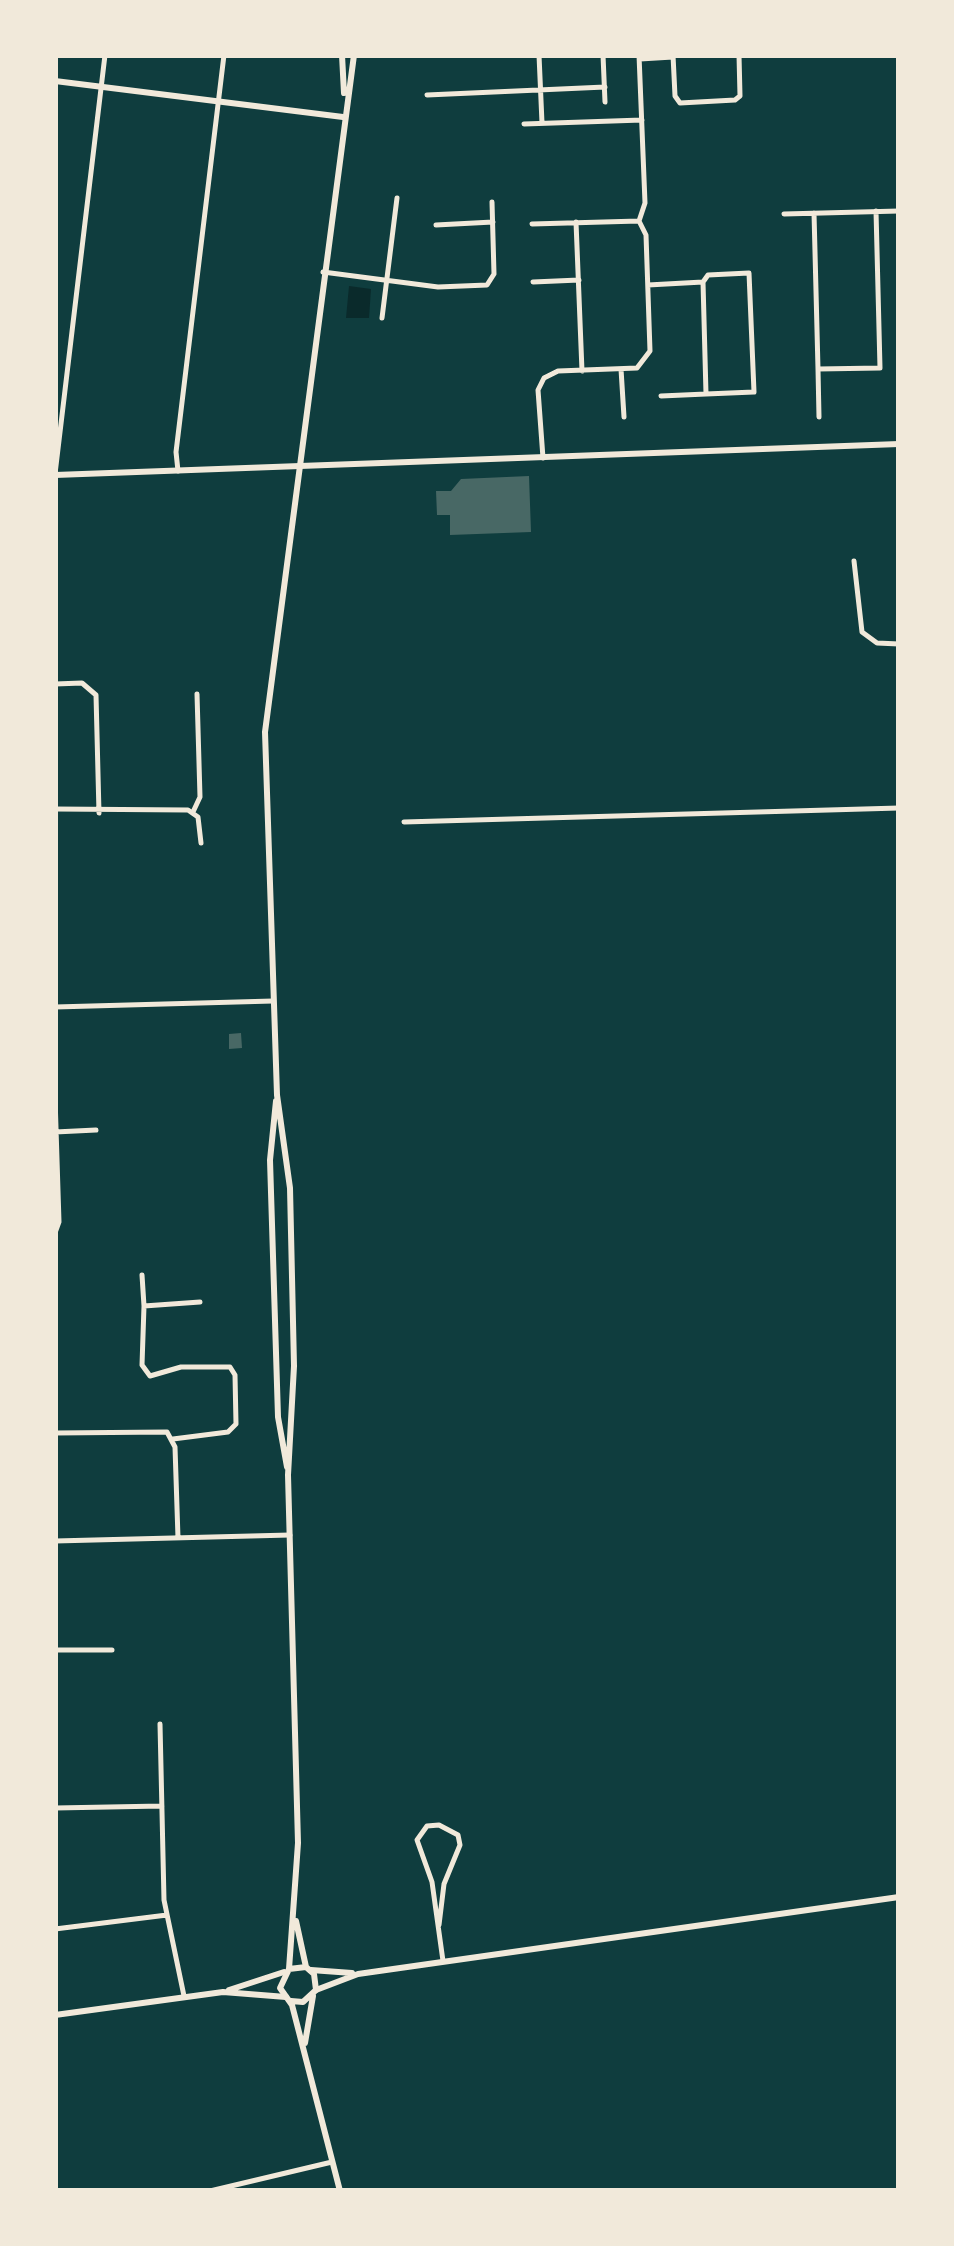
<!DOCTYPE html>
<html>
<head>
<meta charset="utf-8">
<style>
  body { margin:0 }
  #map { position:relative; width:954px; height:2246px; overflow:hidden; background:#0f3d3e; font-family:"Nunito Sans",sans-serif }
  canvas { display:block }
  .frame { position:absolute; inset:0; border:58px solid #f1e9da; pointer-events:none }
</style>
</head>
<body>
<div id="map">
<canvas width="954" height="2246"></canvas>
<div class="frame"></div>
</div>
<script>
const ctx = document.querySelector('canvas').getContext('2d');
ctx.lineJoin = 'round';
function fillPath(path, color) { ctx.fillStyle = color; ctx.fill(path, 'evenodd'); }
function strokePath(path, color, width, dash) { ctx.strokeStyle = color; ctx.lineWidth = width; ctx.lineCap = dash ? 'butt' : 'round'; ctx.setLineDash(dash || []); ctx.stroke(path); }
const water = new Path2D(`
  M349,286L371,289L369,318H346Z`);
const building = new Path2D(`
  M529,476L531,532L450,535V515H437L436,491H451L461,479Z
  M241,1033L242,1048L229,1049V1034Z`);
const minor = new Path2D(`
  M539,55L542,123
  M603,55L605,102
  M673,55L675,96L680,103L735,100L740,96L739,55
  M640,59L673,57
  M427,95L605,87
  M524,124L642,120
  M814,213L818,369L880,368L876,211
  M784,214L899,211
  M576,222L582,371
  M532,224L639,221
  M436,225L493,222
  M323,272L438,287L487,285L494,274L492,202
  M533,282L579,280
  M648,285L703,282L706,394L754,392L749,273L708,275L703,282
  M382,318L397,198
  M621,369L624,417
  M818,369L819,417
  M661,396L706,394
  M543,458L538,390L544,378L558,371L637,368L650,351L646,235L639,221L645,203L639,55
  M178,471L176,452L224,55
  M55,474L105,55
  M854,561L862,632L877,643L899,644
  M55,684L82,683L96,695L99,813
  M55,809L188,810L198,817L201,843
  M193,812L200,797L197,694
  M404,822L899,808
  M55,1007L273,1001
  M55,1097L59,1222L55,1233
  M55,1132L96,1130
  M142,1275L144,1306
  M55,1433L167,1432L175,1447L178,1538
  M173,1439L228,1432L236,1424L235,1375L230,1367H181L150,1376L142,1365L144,1306L200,1302
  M55,1541L290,1535
  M55,1650H112
  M160,1724L164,1900L184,1996
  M55,1808L162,1806
  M439,1925L444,1884L460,1845L458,1835L439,1825L427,1826L417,1840L432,1882L443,1961
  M55,1929L167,1915
  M210,2191L332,2162`);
const tertiary = new Path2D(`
  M55,81L343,117
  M55,475L899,444
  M311,1970L352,1973
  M229,1990L284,1972
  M316,1990L358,1974L899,1897
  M55,2015L223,1992L286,1997`);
const secondary = new Path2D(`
  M342,55L344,93
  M276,1101L270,1160L278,1417L287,1467
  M296,1921L306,1967
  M289,1969L298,1843L288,1475L294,1366L290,1188L277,1095L265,732L354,55
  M291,2001L303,2002L316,1990L314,1974L306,1967L289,1969L280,1988L292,2005L340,2191
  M305,2043L313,1996`);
fillPath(water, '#0a2a2b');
fillPath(building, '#486865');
strokePath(minor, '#f1e9da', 5);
strokePath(tertiary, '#f1e9da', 6);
strokePath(secondary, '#f1e9da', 6);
</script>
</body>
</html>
